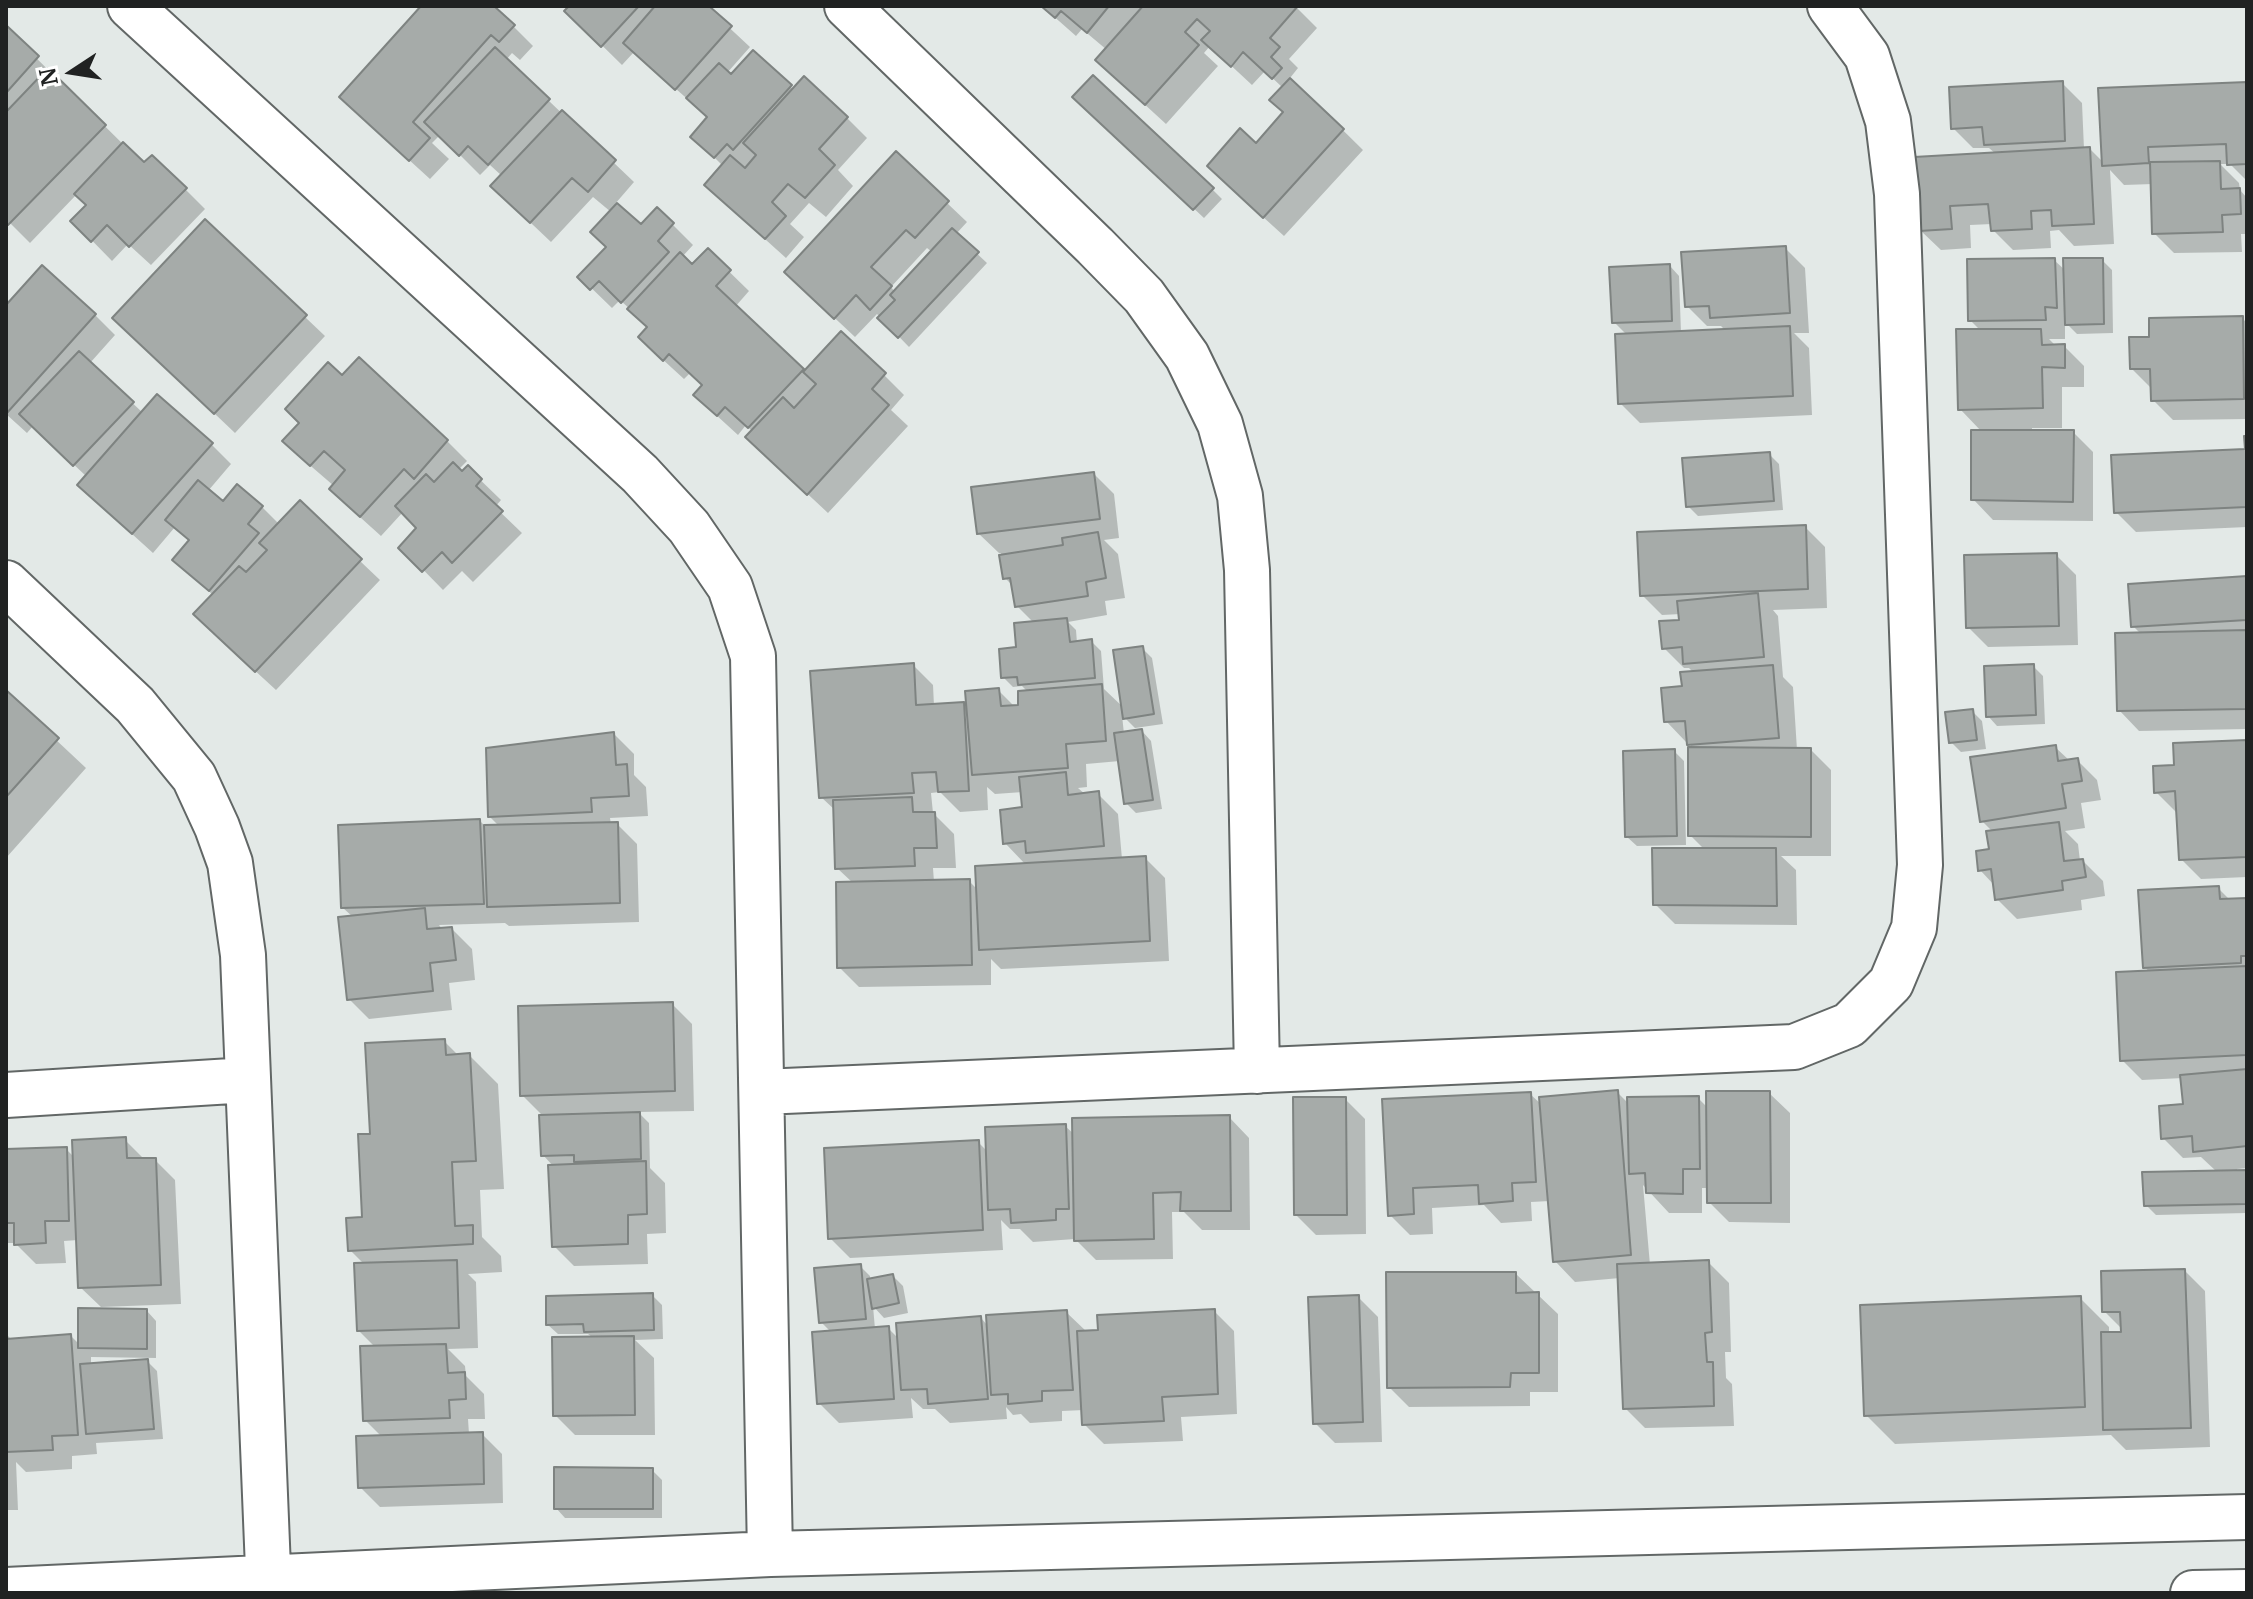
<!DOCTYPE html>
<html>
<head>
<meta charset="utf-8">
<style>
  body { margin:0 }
  #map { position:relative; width:2253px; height:1599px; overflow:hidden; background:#e3e9e7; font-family:Merriweather,serif }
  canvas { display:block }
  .frame { position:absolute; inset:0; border:8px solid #202222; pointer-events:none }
  .north { position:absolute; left:32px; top:32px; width:80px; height:80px; -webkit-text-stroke:6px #fff; paint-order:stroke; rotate:258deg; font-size:22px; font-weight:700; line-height:32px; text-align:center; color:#202222 }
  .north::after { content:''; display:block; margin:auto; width:28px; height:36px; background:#202222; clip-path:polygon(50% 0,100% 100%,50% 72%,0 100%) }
</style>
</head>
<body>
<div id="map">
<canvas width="2253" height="1599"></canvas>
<div class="frame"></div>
<div class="north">N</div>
</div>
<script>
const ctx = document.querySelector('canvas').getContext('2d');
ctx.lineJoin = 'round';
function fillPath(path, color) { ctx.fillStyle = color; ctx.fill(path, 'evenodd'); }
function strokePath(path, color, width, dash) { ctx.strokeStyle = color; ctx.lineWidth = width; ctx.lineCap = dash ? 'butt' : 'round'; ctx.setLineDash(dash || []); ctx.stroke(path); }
const shadow = new Path2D(`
  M423,6H491L513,26L533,46L520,60L512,53L506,60L634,182L615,204L641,227L658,210L693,245L682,257L692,267L708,251L749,291L735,307L805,373L884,375L904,395L891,410L908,426L828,513L768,457L753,432L746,425L738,435L715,414L704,385L691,372L684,379L660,357L649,328L643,321L620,300L612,308L580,277L608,247L611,212L593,197L551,242L513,206L502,176L490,165L480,175L440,135L432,143L449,159L430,179L362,117Z
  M572,6H706L750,47L727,73L731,77L753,53L794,90L847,118L867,138L838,170L853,186L826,217L809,203L790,224L804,237L786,258L726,204L723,166L713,156L709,118L634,52L622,65L567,11Z
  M1042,6H1295L1317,28L1289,59L1298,68L1290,78L1363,150L1284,236L1229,186L1256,146L1286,113L1283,88L1265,71L1252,85L1210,46L1204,53L1218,66L1166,124L1118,80L1107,50L1082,29L1076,36Z
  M6,28L144,165L185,189L205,209L151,265L128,244L112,261L73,221L88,205L77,194L30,243L6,219Z
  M2062,83L2082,103L2084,149H2090L2104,163L2247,84V181L2230,164H2220L2239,183L2240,190L2247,198V234H2241L2242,252L2174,253L2154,233L2153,184L2124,185L2110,170L2114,244L2074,246L2059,230L2050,231L2051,248L2013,250L1993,230L1992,224L1970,225L1971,248L1941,250L1920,230L1996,154L1989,148H1973L1953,128Z
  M1085,107L1212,189L1222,199L1204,218Z
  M947,203L967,222L956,234L987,263L909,347L877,314L855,337L807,292ZM927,248L932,252L895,292L891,287Z
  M1785,248L1805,268L1809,333H1794L1809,348L1812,415L1640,423L1620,403L1627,335L1614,322L1670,266L1679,276L1681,333L1726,331L1721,326H1707L1687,306Z
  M2054,260L2066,271L2102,260L2112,270L2113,333L2077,334L2069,326H2065V339H2049L2056,346H2064L2084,366V387H2062V428H2032V432H2073L2093,452V521L1993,520L1973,499L1982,432L1960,409L1981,331L1970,320Z
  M6,308L95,315L115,335L90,363L143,413L211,444L231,464L208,491L223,504L262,507L279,524L360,561L380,580L276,690L215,634L213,595L175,560L190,542L175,527L153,553L100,505L87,477L33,426L27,433L6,414Z
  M305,317L325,336L235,433L135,338Z
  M2242,318L2247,323V419L2173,420L2153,400V390L2132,369L2151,339Z
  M342,378L447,441L467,461L458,470L462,474L468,468L501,500L495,507L522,533L473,582L462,571L443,590L401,547L419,528L403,512L381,536L351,509L334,486L305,461Z
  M2247,438V527L2136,532L2116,512L2247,451Z
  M1769,454L1779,464L1783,510L1698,516L1688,506Z
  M1094,474L1114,494L1119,538L1104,540L1118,554L1125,598L1105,601L1107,615L1068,622L1076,630L1077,643L1091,641L1101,651L1104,689L1124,708L1142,648L1152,658L1163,724L1135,728L1122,715L1124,734L1142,731L1151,741L1162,809L1136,813L1126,803L1120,761L1086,764L1087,787L1078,788L1086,795L1098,794L1118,814L1122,859L1145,858L1165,878L1169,961L1001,969L991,959V985L859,987L839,967L853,883L837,868L836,811L821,797L913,665L933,685L934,706L963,704L968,709L998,690L1015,707H1021L1028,692L1022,686L1013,687L1003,677L1034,623L1017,606L1013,586L1005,578L1001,553H999L978,533ZM987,787L995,794L1023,792L1024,809L1005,843L1026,865L978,890L969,881L934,882L933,868H956L954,834L933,813L931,793L940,792L960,812L988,810Z
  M1805,527L1825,547L1827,608L1773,610L1778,616L1783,677L1793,687L1797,750H1811L1831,770V856H1781L1796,870L1797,925L1675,924L1655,904L1705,850L1690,835L1693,749L1688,741L1686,742L1666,721L1694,673L1689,668H1684L1664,648L1681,622V614L1662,615L1642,595Z
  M2056,555L2076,575L2078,645L1988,647L1968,627Z
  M2247,578V729L2139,731L2119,710L2142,635L2133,626Z
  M2033,666L2043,676L2045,724L1997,726L1988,716Z
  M6,693L86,768L6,858Z
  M1972,711L1982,721L1986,749L1961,752L1951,742Z
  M614,734L634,754V775L646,787L648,816L610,818L611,824H617L637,844L639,922L509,926L505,923L439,925L443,930L452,929L472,949L475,980L449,983L452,1010L369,1019L349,999L353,917L343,908L480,821L486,827H500L490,817Z
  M2247,742V877L2201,879L2181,859L2176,812L2156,792L2176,767Z
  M2055,747L2070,761L2077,760L2097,780L2101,800L2081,803L2085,828L2065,831L2078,844L2080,861H2083L2103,881L2105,896L2081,900L2082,910L2017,919L1997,899L1995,886L1980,870L1991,851L1993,832L1982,821Z
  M1674,751L1684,761L1686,845L1637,846L1627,837Z
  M2218,888L2231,901L2247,900V1168L2237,1169V1172H2247V1213L2156,1215L2146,1205L2217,1172L2201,1157L2183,1158L2163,1138L2185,1106L2183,1078L2142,1080L2122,1060L2150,973L2145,967Z
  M672,1004L692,1024L694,1111L638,1112L649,1123L650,1168L665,1183L666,1233L647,1234L648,1264L574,1266L554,1246V1167L543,1155L544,1117L522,1095Z
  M444,1041L459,1056L469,1055L498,1084L504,1189L480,1190L482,1237L501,1256L502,1272L468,1274L476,1282L478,1348L448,1349L465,1366L466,1376L484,1394L485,1419H468L469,1434H482L502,1454L503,1503L380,1507L360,1487L382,1437L365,1420L376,1348L359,1331L365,1265L350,1250L364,1218L372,1135Z
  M1617,1092L1629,1104L1698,1098L1708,1108L1769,1093L1790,1113V1223L1729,1222L1709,1202V1188H1702V1213H1669L1643,1185L1650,1265L1708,1262L1729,1283L1731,1352H1725L1726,1378L1732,1384L1734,1426L1645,1428L1625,1408L1620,1278L1575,1282L1555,1261L1550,1201L1531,1202L1532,1221L1501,1223L1484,1205L1432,1208L1433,1234L1410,1235L1390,1215L1384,1101L1530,1094L1542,1105Z
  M1345,1099L1365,1119L1366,1234L1316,1235L1296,1215Z
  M1229,1117L1249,1138L1250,1230H1202L1184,1212H1172L1173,1259L1096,1260L1075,1239L1033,1242L1020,1229H1010L1001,1220L1003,1250L850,1258L830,1238L978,1142L988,1152L1065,1126L1075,1135Z
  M125,1140L145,1160H155L175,1180L181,1304L101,1307L80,1287L78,1240L64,1241L66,1263L36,1264L15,1243H6V1151L66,1149L75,1158Z
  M860,1266L870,1276V1280L893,1276L903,1286L908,1313L884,1318L873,1306L875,1329L888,1328L899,1339L981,1318L988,1326L1066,1312L1087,1332L1214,1311L1234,1331L1237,1414L1181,1417L1183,1441L1104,1444L1084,1424V1410L1062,1411V1421L1030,1423L1021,1414L1013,1415L1006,1407L1007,1419L950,1423L935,1409H923L911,1398L913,1418L839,1423L819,1403L831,1332L821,1322Z
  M2185,1271L2205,1291L2210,1447L2126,1450L2111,1435L1895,1444L1866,1415L2080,1298L2109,1327V1334H2123V1330L2104,1311Z
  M1516,1274L1558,1314V1392H1530V1406L1409,1407L1389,1387Z
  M652,1295L662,1305L663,1339L635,1340L654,1358L655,1435H575L555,1415L593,1338L588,1334H558L548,1325Z
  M1358,1297L1378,1317L1382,1442L1335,1443L1315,1423Z
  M147,1311L156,1321V1358L91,1357V1365L147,1361L157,1371L163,1439L96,1443L97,1454L72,1456V1469L26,1472L16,1462L18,1510H6V1334L12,1340L71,1336L80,1345Z
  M652,1470L662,1480V1518H565L556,1508Z`);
const building = new Path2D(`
  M421,6H494L515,25L499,42L491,35L413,122L430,138L409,161L339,97Z
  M569,6H639L601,47L564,11Z
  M655,6H709L732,26L675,90L623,43Z
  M1041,6H1109L1087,33L1061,11L1055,18Z
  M1143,6H1298L1270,38L1280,47L1271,57L1282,68L1272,79L1243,52L1231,67L1201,40L1210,31L1197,19L1185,32L1199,45L1145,105L1095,60Z
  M6,25L39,56L6,93Z
  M495,47L550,99L488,165L468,146L459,156L424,122Z
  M753,50L792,85L733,150L727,144L714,158L690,137L707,117L686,98L719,63L731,74Z
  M48,68L106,125L8,225L6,222V112Z
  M1093,75L1214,188L1193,210L1072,97Z
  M804,76L848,117L819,149L835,165L805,198L788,184L772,202L786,216L765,239L704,185L730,155L745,168L756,155L743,143Z
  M1290,78L1344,129L1263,218L1207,166L1240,128L1256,143L1283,112L1269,100Z
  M2063,81L2065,141L1984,145L1982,127L1951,129L1949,87Z
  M2247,82V164L2227,165L2226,144L2148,147L2149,163L2102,166L2098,88Z
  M562,110L616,160L588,192L572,178L530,223L490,186Z
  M123,142L144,162L152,155L187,188L129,247L107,225L91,242L70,221L86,205L74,194Z
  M2090,147L2094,224L2052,226L2051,210L2031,211L2032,229L1991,231L1988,204L1950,206L1952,229L1919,231L1914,157Z
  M896,151L949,201L915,238L906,230L871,267L892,286L870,310L856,295L834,319L784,272Z
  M2220,161L2221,189L2240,188L2241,214L2222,215L2223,232L2152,234L2150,162Z
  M617,203L641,224L657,207L674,223L658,241L669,252L621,303L599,281L590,290L577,277L606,247L590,232Z
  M205,219L307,315L214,414L112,318Z
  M952,228L979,252L898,338L877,318L895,300L890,295Z
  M1786,246L1790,313L1710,318L1709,306L1685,307L1681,252Z
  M708,248L731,270L716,286L804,369L748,428L725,407L717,416L693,395L702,385L669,354L663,361L638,337L647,327L627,309L680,252L692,264Z
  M2055,258L2057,308L2045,307L2046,320L1968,321L1967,259Z
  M2063,258H2103L2104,324L2065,325Z
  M1670,264L1672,321L1612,323L1609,267Z
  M42,265L96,314L6,414V305Z
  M2243,316L2244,399L2151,401L2150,369H2130L2129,337H2149V318Z
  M1790,326L1793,396L1618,404L1615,334Z
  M1956,329H2041L2042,345L2065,344V368L2042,367L2043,408L1958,410Z
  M841,331L886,373L872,389L889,405L807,495L745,437L783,397L794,408L816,384L803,372Z
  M79,351L134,402L73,466L19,414Z
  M359,357L448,440L414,479L404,469L360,517L329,489L345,470L324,451L310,466L282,441L299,423L285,409L328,362L342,375Z
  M157,394L213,443L132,534L77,485Z
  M1971,430H2074L2073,502L1971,500Z
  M2244,436H2247V507L2114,513L2111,455L2245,449Z
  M1770,452L1774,501L1686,507L1682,458Z
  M453,462L462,471L468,465L482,479L476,486L503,511L452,563L442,552L422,572L398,548L416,528L395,506L426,474L434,482Z
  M1094,472L1100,519L977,534L971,487Z
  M198,480L223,501L237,484L263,506L248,524L259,533L209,591L172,560L189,540L165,520Z
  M300,500L362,559L255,672L193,614L239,566L246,572L267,550L259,543Z
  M1806,525L1808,589L1640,596L1637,532Z
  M1098,532L1106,578L1086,582L1088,596L1015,607L1010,578L1003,579L999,555L1063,545L1062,538Z
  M2057,553L2059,626L1966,628L1964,555Z
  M2247,576V620L2131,627L2128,584Z
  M1758,593L1764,657L1683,664L1682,647L1662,649L1659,621L1679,620L1677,601Z
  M1067,618L1070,642L1092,639L1095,678L1018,685L1017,677L1001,678L999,649L1016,647L1014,623Z
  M2247,630V709L2117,711L2115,633Z
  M1143,646L1154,714L1123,719L1113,650Z
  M914,663L916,705L964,702L969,791L938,792L936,772L912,773L914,793L819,798L810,671Z
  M2034,664L2036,715L1986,717L1984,666Z
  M1773,665L1779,738L1687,745L1685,721L1664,722L1661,688L1682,686L1680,672Z
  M1102,684L1106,741L1066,744L1068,768L972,775L965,691L999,688L1001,706L1018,705V691Z
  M6,690L59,738L6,797Z
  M1973,709L1977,740L1949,743L1945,712Z
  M1142,729L1153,800L1124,804L1114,733Z
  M614,732L616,765L627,764L629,796L591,798L592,812L488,817L486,748Z
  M2247,740V857L2179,860L2175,791L2154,793L2153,766L2174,765L2173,743Z
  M2056,745L2058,761L2078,758L2082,781L2062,784L2066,808L1980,822L1970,757Z
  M1688,747L1811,748V837L1688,836Z
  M1675,749L1677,836L1625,837L1623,751Z
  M1066,772L1068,795L1099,791L1104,846L1026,853L1025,841L1003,844L1000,810L1022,807L1019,777Z
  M912,797L913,812H935L937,848H914L915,866L835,869L833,800Z
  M480,819L484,904L341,908L338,825Z
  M618,822L620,903L487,907L484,825Z
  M2059,822L2064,861L2083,859L2086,877L2062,881L2063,890L1995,900L1991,869L1978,871L1976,851L1989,849L1986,831Z
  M1652,848H1776L1777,906L1653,905Z
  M1146,856L1150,941L979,950L975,866Z
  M970,879L972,965L837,968L836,882Z
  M2219,886L2220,899L2247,898V956H2241V963L2143,968L2138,890Z
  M425,908L427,929L452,927L456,960L430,963L433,991L347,1000L338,917Z
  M2247,966V1055L2120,1061L2116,972Z
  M673,1002L675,1091L520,1096L518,1006Z
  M445,1039L446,1055L470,1053L476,1161L452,1162L455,1226L473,1225V1244L348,1251L346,1218L362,1217L358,1134H370L365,1043Z
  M2247,1069V1146L2193,1152L2192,1136L2161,1139L2159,1106L2183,1104L2180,1075Z
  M1618,1090L1631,1255L1553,1262L1539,1097Z
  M1706,1091H1770L1771,1203H1707Z
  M1531,1092L1536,1182L1512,1183L1513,1201L1479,1204L1478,1185L1413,1188L1414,1214L1388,1216L1382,1099Z
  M1699,1096L1700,1169H1683V1194L1646,1193L1645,1173L1629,1174L1627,1097Z
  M1293,1097H1346L1347,1215H1294Z
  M640,1112L641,1159L574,1162V1155L541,1156L539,1115Z
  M1230,1115L1231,1211H1180L1181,1192L1153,1193L1154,1239L1074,1241L1072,1118Z
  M1066,1124L1069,1209H1056V1220L1011,1223L1010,1209L988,1210L985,1127Z
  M126,1137L127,1158H156L161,1285L78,1288L72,1140Z
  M979,1140L983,1230L828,1239L824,1148Z
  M67,1147L69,1221H45L46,1243L14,1245V1223H6V1149Z
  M646,1161L647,1214L628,1215V1244L552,1247L548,1165Z
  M2247,1170V1204L2144,1206L2142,1172Z
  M457,1260L459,1328L357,1331L354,1263Z
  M1709,1260L1712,1332L1705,1333L1707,1362H1713L1714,1406L1623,1409L1617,1264Z
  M861,1264L866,1319L819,1323L814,1268Z
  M2185,1269L2191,1428L2103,1430L2101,1332H2121L2120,1312H2102L2101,1271Z
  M1386,1272H1516V1293L1539,1292V1373H1511L1510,1387L1387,1388Z
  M893,1274L899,1303L872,1309L867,1279Z
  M653,1293L654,1330L584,1332L583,1324L546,1325V1296Z
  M1359,1295L1363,1422L1313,1424L1308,1297Z
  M2081,1296L2085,1407L1864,1416L1860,1305Z
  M78,1308L147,1309V1349L78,1348Z
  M1215,1309L1218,1394L1162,1397L1164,1421L1082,1425L1077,1331L1098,1330L1097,1315Z
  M1067,1310L1073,1390L1042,1391V1401L1008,1404V1394L991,1395L986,1315Z
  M981,1316L988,1399L928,1404L927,1389L901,1390L896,1323Z
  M889,1326L894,1399L817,1404L812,1332Z
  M71,1334L78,1435L52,1436L53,1450L6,1452V1339Z
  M634,1336L635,1415L553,1416L552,1337Z
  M446,1344L448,1373L465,1372L466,1399L449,1400L450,1418L363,1421L360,1346Z
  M148,1359L154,1429L86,1434L80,1364Z
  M483,1432L484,1484L358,1488L356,1436Z
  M554,1467L653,1468V1509H554Z`);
const street = new Path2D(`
  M130,6L640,474L689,527L730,587L753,656L770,1554
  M847,6L1095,246L1144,296L1187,356L1220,424L1240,496L1247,570L1257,1071
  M6,583L135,705L194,777L217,827L230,863L243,955L269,1593
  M762,1092L1794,1047L1849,1025L1891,983L1914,928L1920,865L1897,194L1888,121L1867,56L1830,6
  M6,1095L248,1080
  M6,1590L770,1554L2247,1517
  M2193,1593L2247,1592`);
fillPath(shadow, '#0003');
fillPath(building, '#a6aba9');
strokePath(building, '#7e8381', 2);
strokePath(street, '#626766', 48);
strokePath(street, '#fff', 44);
</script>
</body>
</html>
